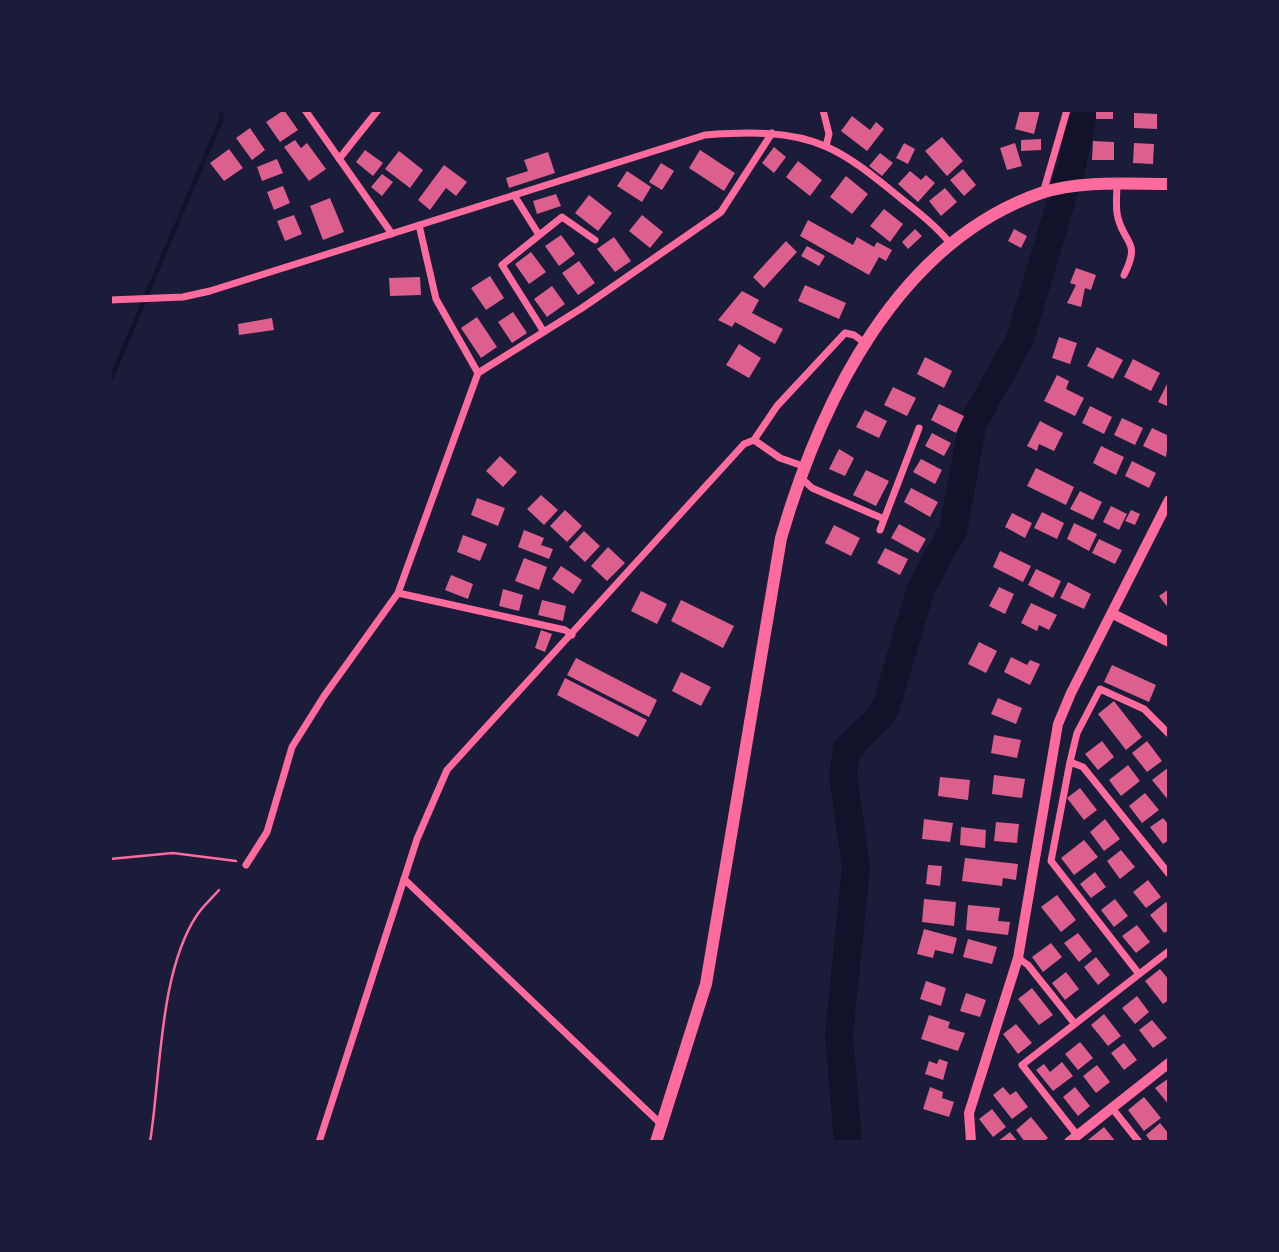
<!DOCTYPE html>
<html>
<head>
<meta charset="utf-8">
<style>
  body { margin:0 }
  #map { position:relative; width:1279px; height:1252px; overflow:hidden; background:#1b1b3a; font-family:Arial,sans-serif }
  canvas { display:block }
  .frame { position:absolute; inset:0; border:112px solid #1b1b3a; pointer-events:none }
</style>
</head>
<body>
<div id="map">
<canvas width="1279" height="1252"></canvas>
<div class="frame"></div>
</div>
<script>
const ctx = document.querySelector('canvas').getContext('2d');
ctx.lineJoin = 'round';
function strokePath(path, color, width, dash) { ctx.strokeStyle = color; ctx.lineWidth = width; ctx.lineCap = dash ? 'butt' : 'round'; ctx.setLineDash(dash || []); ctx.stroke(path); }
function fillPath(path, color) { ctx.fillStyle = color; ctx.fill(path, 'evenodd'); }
const stream = new Path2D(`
  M110,381L221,120V110`);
const river = new Path2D(`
  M848,1142L839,1035L856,867L843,775L847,749L879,718L886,707L921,588L953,530L973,423L1020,339L1072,165L1084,110`);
const building = new Path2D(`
  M284,110L298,130L280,142L266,122Z
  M1020,110H1040L1034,134L1015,129Z
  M1096,110H1113V119H1096Z
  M1134,113L1157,114V129L1134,128Z
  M852,116L870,130L876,122L884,129L867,151L841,131Z
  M250,128L265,150L252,160L236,138Z
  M942,137L963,161L947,176L925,151Z
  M1041,139V150L1021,151V140Z
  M295,140L301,148L307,143L326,169L309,181L284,147Z
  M1093,141L1114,142V160H1092Z
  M904,143L915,149L908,164L896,158Z
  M1015,143L1022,166L1007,170L1000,148Z
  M1134,143L1154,144L1153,164L1133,163Z
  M774,147L786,157L774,173L762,163Z
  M229,149L243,168L224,181L210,163Z
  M365,150L383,163L373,176L356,162Z
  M700,150L735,173L724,191L689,168Z
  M399,151L423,170L410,188L385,169Z
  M548,152L555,173L509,188L506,178L528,171L524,160Z
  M880,153L893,163L882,176L869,166Z
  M277,159L283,173L262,181L257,167Z
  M798,161L822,180L810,196L786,177Z
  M661,163L674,171L662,190L649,182Z
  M444,165L467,182L456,196L446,188L430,210L418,200Z
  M963,169L976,185L964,196L950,180Z
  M627,171L651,187L642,202L617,186Z
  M910,171L921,180L926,175L935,183L918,202L898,184Z
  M382,174L393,182L382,196L371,187Z
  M846,176L868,194L852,214L830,197Z
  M283,186L290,203L274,210L267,192Z
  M945,188L957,202L941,216L929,201Z
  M556,194L561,206L537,214L533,201Z
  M589,195L612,213L598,231L575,213Z
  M330,198L344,232L323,240L310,206Z
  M884,209L903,224L890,242L870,226Z
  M294,215L302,234L285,241L277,221Z
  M642,215L663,232L650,248L629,231Z
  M808,220L853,245L857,237L874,247L877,242L892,250L886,261L879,257L869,275L800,236Z
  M915,229L922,236L908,249L902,242Z
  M1014,229L1027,236L1021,248L1008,241Z
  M561,235L575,254L559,266L545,246Z
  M614,237L631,261L615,272L597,249Z
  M786,241L797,252L764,288L753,277Z
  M807,246L825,256L819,266L801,256Z
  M531,252L546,272L529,284L515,264Z
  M579,261L595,283L578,295L562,273Z
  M1076,268L1096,275L1091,290L1085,288L1081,307L1067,303L1076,285L1070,283Z
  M490,276L504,298L486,310L471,288Z
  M420,277L421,295L390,296L389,278Z
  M805,285L846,303L839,319L798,301Z
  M552,286L565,304L547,317L534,299Z
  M742,291L759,300L752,313L783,329L775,344L735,322L732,327L718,320Z
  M513,312L527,333L512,343L498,322Z
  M477,317L497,347L481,358L461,328Z
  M272,318L274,330L239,335L238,324Z
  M1059,337L1077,343L1070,364L1052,358Z
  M739,344L761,358L749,378L726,365Z
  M1097,347L1123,360L1113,379L1087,366Z
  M925,357L952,371L944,388L917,374Z
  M1133,359L1160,373L1151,391L1124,377Z
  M1057,375L1069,381L1066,389L1084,398L1075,416L1044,401Z
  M1167,384L1169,385V407L1158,402Z
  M893,387L916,398L907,416L884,405Z
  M939,404L964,416L956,433L931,420Z
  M1090,406L1112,417L1104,434L1082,423Z
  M865,410L887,421L879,438L856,427Z
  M1122,418L1143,428L1135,445L1114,435Z
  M1040,421L1063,433L1054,451L1039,444L1037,451L1027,446Z
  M1152,428L1169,436L1166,457L1143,446Z
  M932,433L951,443L944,456L925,446Z
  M1101,446L1124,457L1116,475L1093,463Z
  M839,449L854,458L845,476L829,469Z
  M500,456L517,472L503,487L486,471Z
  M921,459L942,470L935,484L913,472Z
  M1132,461L1156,473L1149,488L1125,476Z
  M1036,468L1074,487L1066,505L1027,486Z
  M866,470L889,481L876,506L853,495Z
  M911,488L938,502L930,517L904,502Z
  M1080,491L1102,502L1093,520L1070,509Z
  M541,495L558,510L544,525L527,509Z
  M477,498L505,508L498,526L471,515Z
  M1111,506L1127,514L1119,530L1103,522Z
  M565,510L582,526L567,542L550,526Z
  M1131,510L1140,514L1135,525L1125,521Z
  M1042,512L1064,523L1057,539L1034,528Z
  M1012,513L1032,523L1025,538L1005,527Z
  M1074,523L1097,534L1089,551L1067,539Z
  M899,524L926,539L918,553L891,538Z
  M834,525L860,538L851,556L825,543Z
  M524,530L544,538L541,545L553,549L549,559L518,547Z
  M584,531L600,546L585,562L569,547Z
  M463,535L487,544L480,561L457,552Z
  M1099,539L1122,550L1115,564L1092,553Z
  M608,547L625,563L607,581L591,566Z
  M885,548L908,559L900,575L877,563Z
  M1000,551L1031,566L1023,582L993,567Z
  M524,558L547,567L539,590L515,581Z
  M561,566L582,580L573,594L552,579Z
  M1036,569L1061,581L1053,598L1028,585Z
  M451,575L473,584L468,599L445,590Z
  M1068,582L1091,594L1084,609L1060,598Z
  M999,587L1014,594L1005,614L989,606Z
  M503,589L523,595L519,611L499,606Z
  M1169,589V609L1159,596Z
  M641,591L667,604L657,624L631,611Z
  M542,600L566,606L563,621L538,615Z
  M681,600L734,626L723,648L671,621Z
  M1031,603L1057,615L1049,630L1039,625L1037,631L1021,623Z
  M541,630L552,634L545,652L535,648Z
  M979,642L997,651L986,673L968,664Z
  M1011,657L1027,665L1030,660L1040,664L1030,685L1004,672Z
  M576,658L657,700L649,717L567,675Z
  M1112,665L1156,685L1149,702L1104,682Z
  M681,672L711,687L701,706L672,691Z
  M565,678L647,720L638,737L557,695Z
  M998,698L1022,708L1016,724L991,714Z
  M1114,701L1142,737L1126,750L1098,714Z
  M994,735L1021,740L1017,758L991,753Z
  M1102,741L1114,757L1098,770L1085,754Z
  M1147,741L1162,761L1147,772L1132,753Z
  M1128,765L1140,781L1121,796L1109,780Z
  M1169,767V801L1152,780Z
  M994,775L1025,779L1022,798L992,794Z
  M940,777L970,780L968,800L938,796Z
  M1080,788L1097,810L1084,820L1067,798Z
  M1145,793L1159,810L1142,823L1129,806Z
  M1163,818L1169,825V840L1163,844L1150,827Z
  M924,819L953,823L950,842L922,839Z
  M1105,819L1120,839L1104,851L1090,832Z
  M996,822L1019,824L1017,843L994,841Z
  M961,827L986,830L985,848L960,845Z
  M1084,840L1098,857L1074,875L1061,858Z
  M1121,850L1135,867L1120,879L1107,861Z
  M965,858L1018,864L1016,880L1003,878L1002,886L962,881Z
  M928,865L942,866L940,886L926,884Z
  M1095,872L1106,887L1091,898L1080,884Z
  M1148,880L1161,897L1146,908L1133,892Z
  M1057,895L1076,920L1061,932L1041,907Z
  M924,899L956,902L954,926L922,922Z
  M1115,899L1128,916L1114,927L1101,910Z
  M1166,902L1169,906V930L1164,933L1150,915Z
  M968,905L1000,908L998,921L1010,922L1008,935L966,930Z
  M1137,925L1150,942L1136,953L1122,936Z
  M924,929L957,938L953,954L935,950L933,958L917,954Z
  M1078,933L1092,951L1079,962L1064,943Z
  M968,939L997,947L992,964L963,957Z
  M1051,943L1062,957L1043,972L1032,957Z
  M1096,957L1110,975L1098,985L1084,967Z
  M1160,969L1169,980V1000L1163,1004L1145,981Z
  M1066,972L1079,989L1065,1000L1052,983Z
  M926,981L946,988L941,1006L920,999Z
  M1032,988L1053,1015L1039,1025L1018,999Z
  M966,993L986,1000L980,1017L960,1011Z
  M1137,996L1149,1012L1135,1024L1122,1008Z
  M1104,1014L1121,1036L1108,1046L1091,1025Z
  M929,1015L950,1022L948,1028L965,1033L958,1051L921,1039Z
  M1152,1020L1167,1038L1153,1048L1139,1030Z
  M1016,1024L1032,1043L1018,1054L1003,1034Z
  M1080,1042L1093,1058L1078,1070L1065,1054Z
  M1124,1043L1137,1060L1124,1070L1111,1053Z
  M939,1059L948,1062L943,1080L925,1074L929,1061L937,1064Z
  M1062,1062L1073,1076L1053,1091L1036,1070L1044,1064L1050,1072Z
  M1097,1065L1110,1082L1096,1093L1083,1076Z
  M1169,1078V1105L1155,1088Z
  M930,1087L943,1092L942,1098L954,1102L949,1117L923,1109Z
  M1003,1087L1010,1095L1016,1091L1028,1107L1012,1119L993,1095Z
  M1075,1087L1090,1106L1078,1116L1063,1097Z
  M1144,1097L1161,1118L1144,1131L1128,1110Z
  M992,1109L1006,1127L993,1137L979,1119Z
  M1031,1117L1048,1138L1043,1142H1025L1016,1130Z
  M1160,1123L1169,1134V1142H1151L1146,1135Z
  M1104,1127L1116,1142H1090L1088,1140Z
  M1010,1132L1018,1142H997Z`);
const path = new Path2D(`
  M110,859L173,853L236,861
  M150,1142C161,1074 159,972 197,915C203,906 212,898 219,890`);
const minor = new Path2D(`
  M305,110L392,234
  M823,110L829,134L826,146
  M339,159L378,110
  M1117,184C1117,194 1115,208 1118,218C1125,245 1141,241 1124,275
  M1043,193L1067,110
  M514,195L539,235
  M419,225L436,299L478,373
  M110,300L183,297L210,291L705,135C745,132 790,130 827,147C852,158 877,179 898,196C917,211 935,225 950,243
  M544,332L502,265L562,217L595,240
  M754,440L780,458L803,466
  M800,477L812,488L884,519
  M880,530L919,428
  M398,593L478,373L582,308L721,212L772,133
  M1169,734L1144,709L1100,689L1077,733L1070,762L1083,767L1169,874
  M1070,762L1051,861L1139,974
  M246,865L267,832L292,747L324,696L398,593L565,630L572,635
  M404,879L662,1125
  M1018,958L1028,965L1075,1024
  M1112,1108L1139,1142
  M1077,1135L1022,1065L1169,951
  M319,1142L417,839L447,770L744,444L754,440L777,406L845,333L854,335L865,343`);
const tertiary = new Path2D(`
  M1113,614L1169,642
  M971,1142L969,1113L1018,958L1058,724L1071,693L1169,500
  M1069,1142L1169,1063`);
const secondary = new Path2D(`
  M656,1142L706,984L781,538C821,401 897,243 1041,193C1081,180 1128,184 1169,184`);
strokePath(stream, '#12122b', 4.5);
strokePath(river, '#12122b', 28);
fillPath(building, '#dd5f8e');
strokePath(path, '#ff6b9d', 2.5);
strokePath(minor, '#ff6b9d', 7);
strokePath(tertiary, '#ff6b9d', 10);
strokePath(secondary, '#ff6b9d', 12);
</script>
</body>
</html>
